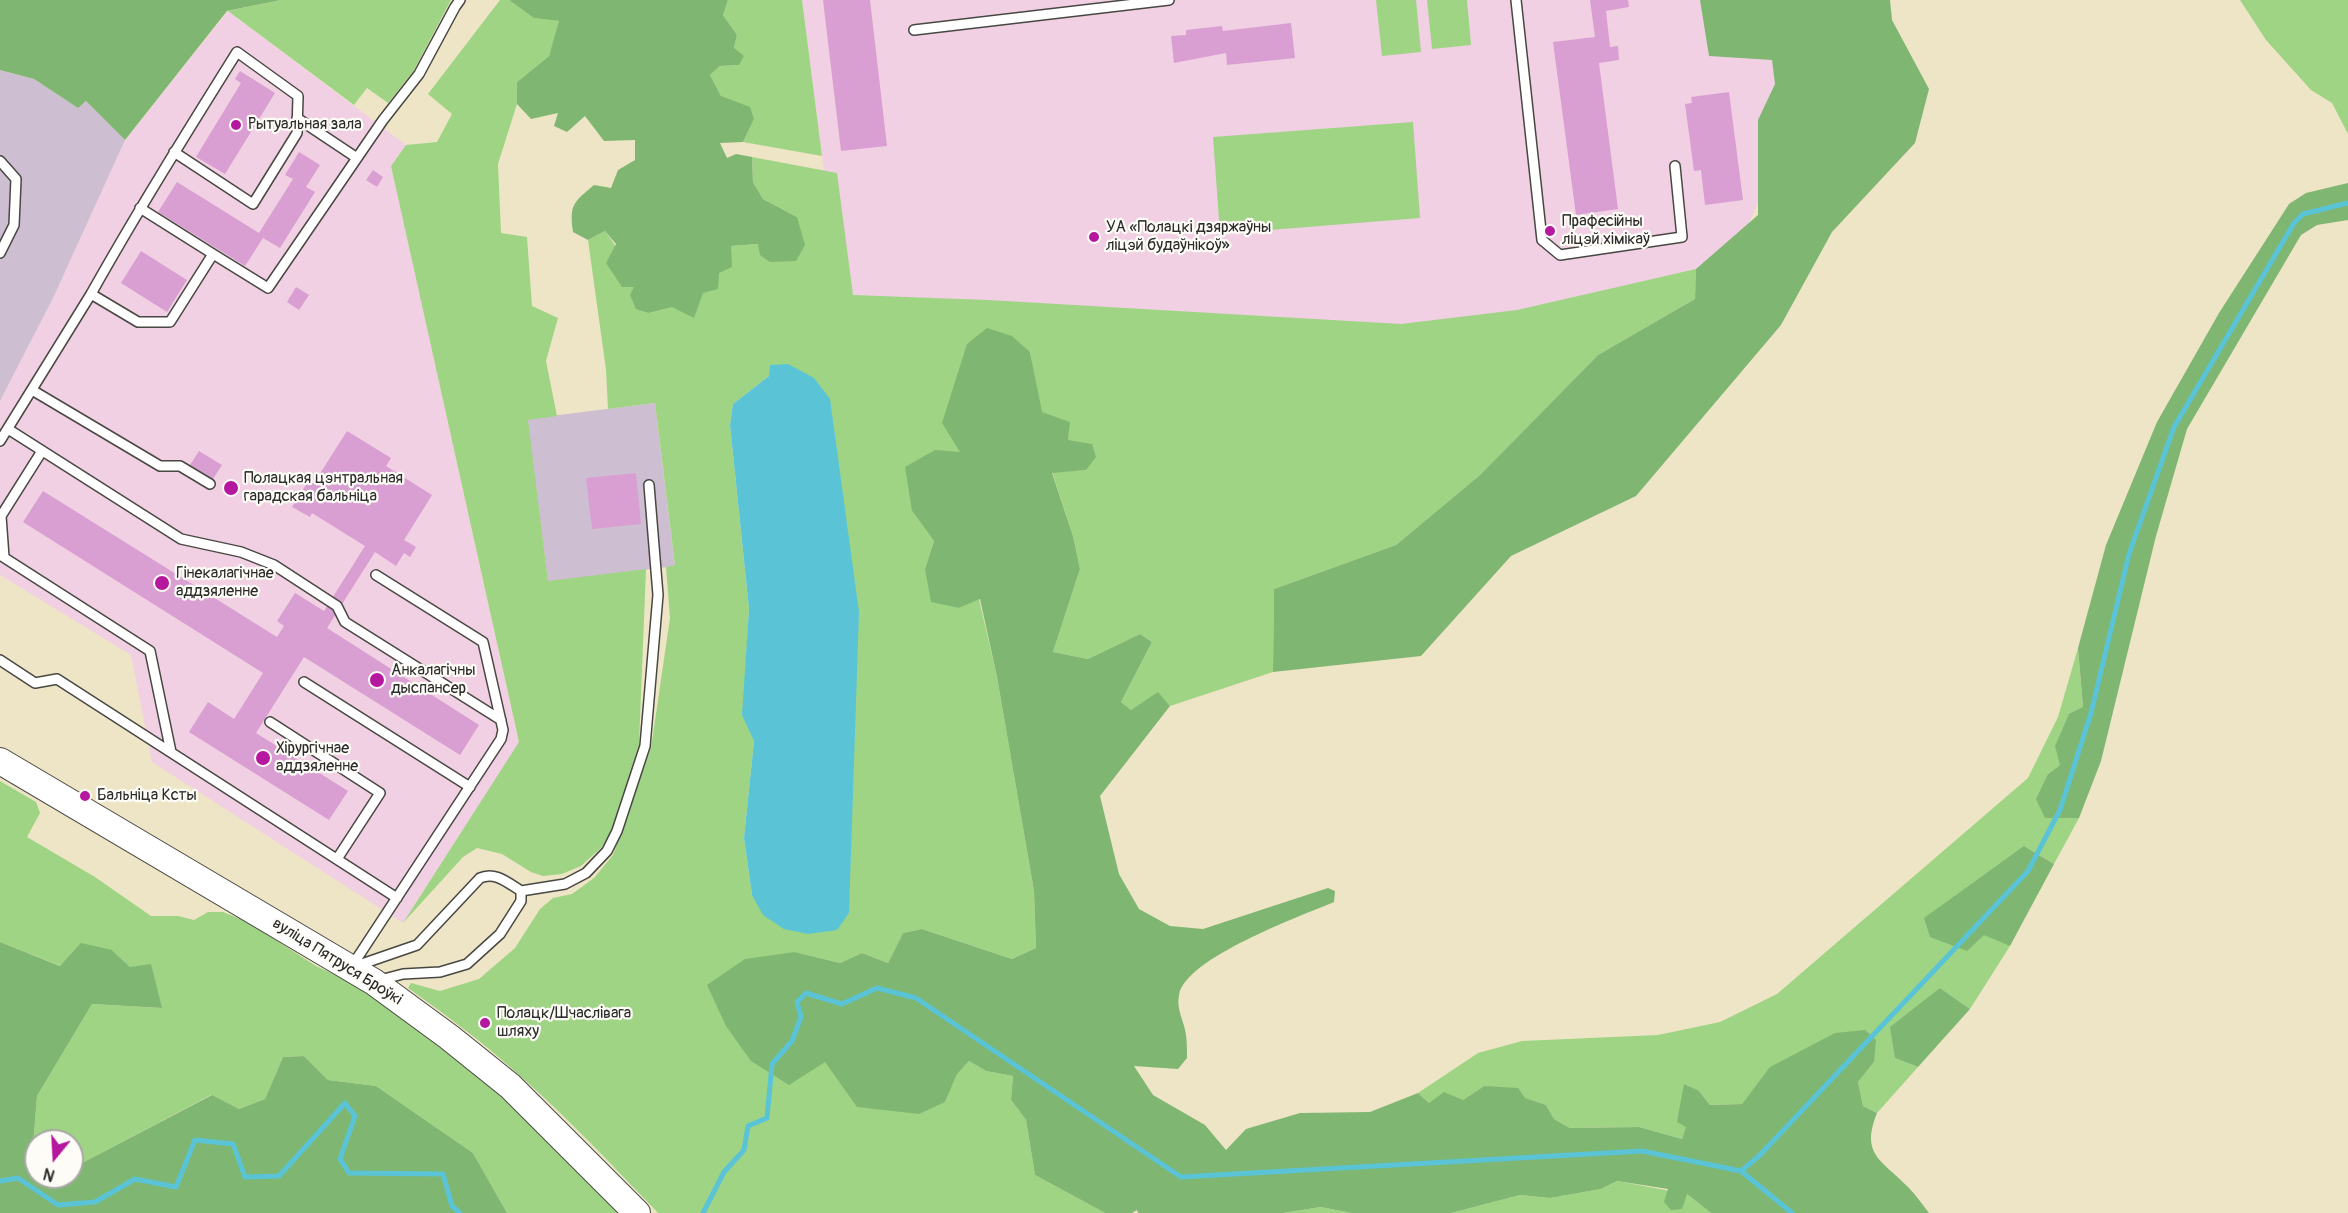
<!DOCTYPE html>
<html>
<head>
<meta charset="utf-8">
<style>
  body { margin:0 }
  #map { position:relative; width:2348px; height:1213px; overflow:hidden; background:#eee5c6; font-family:Pangolin,sans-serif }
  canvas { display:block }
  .north { position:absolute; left:24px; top:1129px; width:60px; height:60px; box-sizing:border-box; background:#fdfcf7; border:2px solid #a9a8a5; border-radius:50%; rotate:198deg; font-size:16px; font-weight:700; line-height:24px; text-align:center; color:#2b2b2b }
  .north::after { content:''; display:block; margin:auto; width:21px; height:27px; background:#b5179e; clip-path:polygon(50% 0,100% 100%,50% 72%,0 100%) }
</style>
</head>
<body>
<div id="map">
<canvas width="2348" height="1213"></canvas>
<div class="north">N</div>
</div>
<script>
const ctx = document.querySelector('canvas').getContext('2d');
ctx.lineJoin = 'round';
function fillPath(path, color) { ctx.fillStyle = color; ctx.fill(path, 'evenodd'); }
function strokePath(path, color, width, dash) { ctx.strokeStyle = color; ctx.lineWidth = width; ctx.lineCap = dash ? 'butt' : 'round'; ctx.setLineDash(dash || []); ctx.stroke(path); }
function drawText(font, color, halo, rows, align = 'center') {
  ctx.font = font + ' Pangolin,sans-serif'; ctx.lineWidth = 4.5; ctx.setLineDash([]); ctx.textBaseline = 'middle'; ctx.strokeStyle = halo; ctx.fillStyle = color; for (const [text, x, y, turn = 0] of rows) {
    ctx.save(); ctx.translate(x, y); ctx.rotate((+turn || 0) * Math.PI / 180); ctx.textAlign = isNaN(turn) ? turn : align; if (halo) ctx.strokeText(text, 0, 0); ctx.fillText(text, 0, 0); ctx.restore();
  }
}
const built = new Path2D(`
  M802,0H1774L1790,135L1700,327L1324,373L843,318Z
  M228,11L406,145L391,166L519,743L403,923L152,762L131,655L0,575V401L54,296L125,140Z`);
const industrial = new Path2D(`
  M0,70L34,79L78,108L86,101L125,140L54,296L0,401Z
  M655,403L675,566L548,582L527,419Z`);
const green = new Path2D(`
  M281,0H451L414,70L388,103L367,88L354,105L228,11Z
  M500,0H509L535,18L560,21L549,56L517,82V104L498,164L501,233L527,237L532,306L558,318L546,361L557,416L528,420L548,581L646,569L639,745L613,830L602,847L581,866L562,874L543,876L531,872L502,854L477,848L463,857L403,923L519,742L391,166L406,145L437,142L452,114L428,94Z
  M728,0H802L822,156L743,142L754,119L721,96L710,75L720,66L739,65L734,48L737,35L723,15Z
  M1376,0H1416L1421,52L1382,56Z
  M1427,0H1467L1471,45L1432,49Z
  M2240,0H2348V134L2332,103L2311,90L2266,40Z
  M1413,122L1420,218L1220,234L1213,137Z
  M752,157L837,173L853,295L988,300L1401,324L1517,310L1696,269L1695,299L1598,355L1480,475L1396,545L1274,589L1273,672L1170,706L1158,693L1131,710L1121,702L1152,642L1140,634L1088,659L1053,652L1080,569L1073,536L1052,472L1086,470L1068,440L1069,422L1041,412L1030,352L960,452L912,511L934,541L925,569L959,608L979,599L997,677L1034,891L1036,948L1012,959L922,929L903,933L888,963L862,953L840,963L795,952L825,1062L945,1102L957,1073L969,1061L986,1071L1013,1076L1011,1100L1026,1120L1035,1175L1105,1213H658C613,1166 568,1118 519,1075C484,1043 446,1015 408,988L411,983L440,991L479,979L515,948L540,909L553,898L572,894L594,878L613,855L651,748L670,618L666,567L675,565L655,403L608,409L606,370L588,240L605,231C624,255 634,286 649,313C698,301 711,292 731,246L758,244L797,217L763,199L753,182ZM769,376L752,895L744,838L754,741L743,714L749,609L730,425L733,404Z
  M2078,648L2083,707L2060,765L2048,774L2045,818H2079L2054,864L2024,846L1984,934L2010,946L1970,1009L1940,988L1895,1058L1918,1067L1877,1113L1863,1106L1858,1082L1874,1062L1771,1067L1742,1104L1710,1105L1699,1091L1682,1139L1639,1127L1570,1128L1554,1119L1546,1105L1484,1086L1463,1100L1429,1103L1418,1093L1478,1053L1522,1041L1658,1035L1720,1022L1777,994L2028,778L2058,717Z
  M0,781L36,802L40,813L27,837L95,877L151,916H178L194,920L208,912H223L248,922L316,966L368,990L503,1094L623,1213H507L473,1153L376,1086L328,1080L304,1056L283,1057L265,1099L239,1109L211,1095L84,1162L72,1159V1141H36V1149L33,1148L37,1096L92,1004L161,1008L130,967L112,950L61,966L0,942Z
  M1617,1181L1687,1194L1711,1213H1451L1520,1195L1550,1198L1601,1189Z
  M1321,1207L1351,1213H1283Z`);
const forest = new Path2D(`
  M0,0H281L227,11L125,140L86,101L78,108L34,79L0,70Z
  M509,0H728L723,15L737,35L734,48L744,56L739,65L720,66L710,75L721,96L750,107L754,119L743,142L720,143L727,158L736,154L752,157L753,182L763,199L797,217L805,245L796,261L770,262L760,255L758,244L731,246L732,267L719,273L718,289L703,293L694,318L672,307L649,313L636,309L630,295L634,287H622L606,263L616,244L605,231L588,240L573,232C569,204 574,202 594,185L611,188L618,170L635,160V140L604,141L585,116L567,132L554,126L558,113L531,119L517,104V82L549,56L559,21L534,18Z
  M1700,0H1890L1892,20L1929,89L1915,143L1832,232L1781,325L1636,496L1511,556L1421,656L1273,672L1274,589L1396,545L1480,475L1598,355L1695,299L1696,269L1758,215V120L1775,84L1772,60L1709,56Z
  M2348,183V220L2317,225L2301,235L2187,429L2156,536L2101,761L2079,818H2045L2036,799L2048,774L2060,765L2055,746L2069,714L2083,707L2078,648L2106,545L2157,422L2219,313L2289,204L2306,193Z
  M987,328L1012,336L1030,352L1042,412L1070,422L1068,440L1092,444L1096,457L1086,470L1052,473L1073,536L1080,569L1053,652L1088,659L1140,634L1152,642L1121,702L1131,710L1158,692L1170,706L1100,796L1119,874L1139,909L1170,926L1203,929L1328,888L1335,891L1334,902C1301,916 1185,958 1179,995C1176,1010 1184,1020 1186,1035C1187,1042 1187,1050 1187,1058L1178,1069L1134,1066L1153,1095L1205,1125L1226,1150L1246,1129L1300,1113L1370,1112L1418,1093L1429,1103L1444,1092L1463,1100L1484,1086L1518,1088L1525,1098L1546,1105L1554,1119L1570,1128L1639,1127L1682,1139L1686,1127L1677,1122L1684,1084L1699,1091L1710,1105L1742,1104L1770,1067L1835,1033L1865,1030L1876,1040L1874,1062L1858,1082L1863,1106L1877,1113C1860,1155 1882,1160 1908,1187C1916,1195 1922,1204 1929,1213H1711L1687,1194L1682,1209L1671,1210L1664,1202L1668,1189L1617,1181L1601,1189L1550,1198L1520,1195L1451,1213H1351L1321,1207L1283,1213H1138L1137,1210L1132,1213H1105L1035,1175L1026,1120L1011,1100L1013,1076L986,1071L969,1061L957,1074L945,1102L919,1114L857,1107L825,1062L789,1085L751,1061L726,1026L707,985L745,959L795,952L840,963L862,953L888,963L903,933L922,929L1012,959L1036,948L1034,891L997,677L980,599L959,608L931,602L925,569L934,541L912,511L905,467L935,450L960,452L942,423L967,344Z
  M2024,846L2054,864L2010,946L1984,935L1967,951L1930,937L1924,918Z
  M0,942L60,966L81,943L112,950L130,967L151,964L162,1008L92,1004L37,1096L33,1147L36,1149V1177H72V1159L84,1162L212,1095L239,1109L265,1099L283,1057L304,1056L328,1080L376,1086L473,1153L507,1213H0Z
  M1940,988L1970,1009L1918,1067L1895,1058L1890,1027Z`);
const water = new Path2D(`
  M788,364L814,378L830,399L859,612L849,913L837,930L808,934L784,929L763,915L752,895L744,838L754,741L742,715L749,609L730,425L733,404L769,376L770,365Z`);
const stream = new Path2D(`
  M1741,1171L1759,1156L2028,871L2060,810L2091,713L2129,554L2174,427L2294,223L2303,214L2348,203
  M0,1181L18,1178L58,1205L95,1202L135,1179L176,1187L195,1140L233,1144L245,1177L279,1176L345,1103L355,1116L340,1159L349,1173L443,1174L452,1206L460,1213
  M703,1213L724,1172L744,1150L748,1126L767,1118L772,1064L792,1041L801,1017L797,1002L806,993L842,1004L877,988L916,998L1181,1177L1642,1151L1741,1171L1792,1213`);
const building = new Path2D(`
  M823,0H870L887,146L841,151Z
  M1590,0H1628L1629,7L1606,11L1610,47L1618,46L1619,60L1599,63L1618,209L1576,215L1553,42L1595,37Z
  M1291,23L1295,58L1227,65L1226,53L1174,63L1171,36L1186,35V30L1222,26L1223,31Z
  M240,71L275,93L225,174L196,157L241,83L235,79Z
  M1729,92L1743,200L1705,205L1701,170L1694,171L1685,104L1692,103L1691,97Z
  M299,152L320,165L306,187L315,192L280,248L263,238L245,266L158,212L177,182L259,233L293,179L285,175Z
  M373,170L383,177L377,187L366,180Z
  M141,251L187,280L167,312L121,283Z
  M296,287L309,295L299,310L287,302Z
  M347,431L391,458L386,466L432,495L404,540L416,547L410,557L404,553L396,566L375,552L327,628L479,725L460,755L304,657L256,733L348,791L329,820L189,732L208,702L234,719L263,673L23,522L43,491L277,637L284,626L277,621L295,593L324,611L365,546L312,513L310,517L292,507L309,480L314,483Z
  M199,451L222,465L213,479L190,465Z
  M636,473L641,524L592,529L586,478Z`);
const service = new Path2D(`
  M1516,0L1542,240L1560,255L1682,237L1675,166
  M914,30L1169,0
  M297,118L357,158
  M0,161L16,179L14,225L0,253
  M140,208L213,254
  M91,294C137,212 187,132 237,52L298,96L297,133L253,204L174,152
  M32,390L160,466H180L210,484
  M8,429L181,539L241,552L274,565L337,606L345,622L501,720
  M0,441L91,294L138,322H170L213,254L268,288L383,120L419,74L455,7L460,0
  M0,555L150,651L171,752
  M4,557L1,516L42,451
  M0,660L35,683L57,679L397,898
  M304,682L470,787
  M270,722L380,793L337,859
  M521,891L565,884L586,873L607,851L617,831L645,746L658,595L649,485
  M352,966L501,739L503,730L483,642L376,575
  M356,966L417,945L480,878C495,871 508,883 521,891V901L500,934L467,964L440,972L403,974L380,980`);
const secondary = new Path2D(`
  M0,761L374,982L449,1037L510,1086L637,1213`);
const markers = [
  [236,125,6,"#b5179e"],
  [1550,231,6,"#b5179e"],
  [1094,237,6,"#b5179e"],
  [231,488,8,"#b5179e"],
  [162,583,8,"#b5179e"],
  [377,680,8,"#b5179e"],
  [263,758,8,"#b5179e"],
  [85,796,6,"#b5179e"],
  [485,1023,6,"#b5179e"]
];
const poiNames = [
  ["Рытуальная зала",248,125],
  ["Прафесійны",1562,222],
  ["ліцэй хімікаў",1562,240],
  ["УА «Полацкі дзяржаўны",1106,228],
  ["ліцэй будаўнікоў»",1106,246],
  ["Полацкая цэнтральная",244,479],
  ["гарадская бальніца",244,497],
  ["Гінекалагічнае",176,574],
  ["аддзяленне",176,592],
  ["Анкалагічны",391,671],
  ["дыспансер",391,689],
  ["Хірургічнае",276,749],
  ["аддзяленне",276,767],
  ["Бальніца Ксты",97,796],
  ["Полацк/Шчаслівага",497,1014],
  ["шляху",497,1032]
];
const streetNames = [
  ["вуліца Пятруся Броўкі",337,962,32]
];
fillPath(built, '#f1d0e3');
fillPath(industrial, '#cebed1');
fillPath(green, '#9fd485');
fillPath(forest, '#7fb672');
fillPath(water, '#5ac4d6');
strokePath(stream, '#5ac4d6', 5);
fillPath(building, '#d99fd2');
strokePath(service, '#484742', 12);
strokePath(secondary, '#484742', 28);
strokePath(service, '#fff', 9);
strokePath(secondary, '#fff', 26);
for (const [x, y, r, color] of markers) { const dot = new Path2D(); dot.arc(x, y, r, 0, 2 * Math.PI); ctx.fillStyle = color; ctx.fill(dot); strokePath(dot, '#fdfcf7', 2); }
drawText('16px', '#2b2b2b', '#fdfcf7', poiNames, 'left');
drawText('16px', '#2b2b2b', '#fdfcf7', streetNames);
</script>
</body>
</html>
